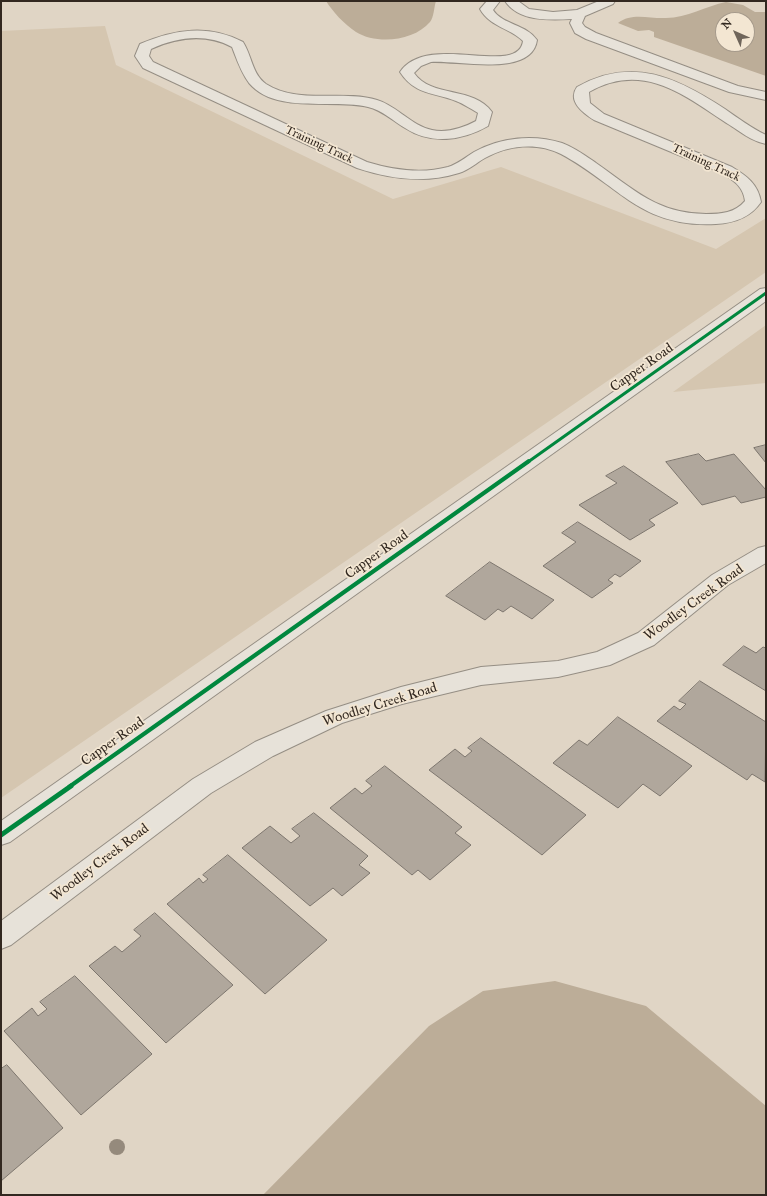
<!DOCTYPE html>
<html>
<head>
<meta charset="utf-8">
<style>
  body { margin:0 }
  #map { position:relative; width:767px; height:1196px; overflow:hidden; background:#e0d5c5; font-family:"IM FELL Great Primer",serif }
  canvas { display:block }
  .frame { position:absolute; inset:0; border:2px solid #322820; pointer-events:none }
  .north { position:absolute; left:715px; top:12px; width:40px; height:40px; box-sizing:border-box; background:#f3e6d2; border:1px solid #a69a8b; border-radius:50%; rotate:315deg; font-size:11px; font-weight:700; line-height:16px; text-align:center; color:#322820 }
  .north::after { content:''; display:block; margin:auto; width:14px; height:18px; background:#6f655a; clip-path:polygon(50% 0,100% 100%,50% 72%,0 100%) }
</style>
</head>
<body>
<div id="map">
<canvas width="767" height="1196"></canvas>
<div class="frame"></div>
<div class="north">N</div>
</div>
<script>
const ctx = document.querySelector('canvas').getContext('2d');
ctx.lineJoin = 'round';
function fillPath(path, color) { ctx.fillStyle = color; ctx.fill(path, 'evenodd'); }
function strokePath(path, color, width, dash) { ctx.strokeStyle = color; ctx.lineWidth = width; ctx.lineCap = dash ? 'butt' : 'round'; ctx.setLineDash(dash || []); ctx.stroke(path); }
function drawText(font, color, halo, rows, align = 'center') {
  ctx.font = font + ' "IM FELL Great Primer",serif'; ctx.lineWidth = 3.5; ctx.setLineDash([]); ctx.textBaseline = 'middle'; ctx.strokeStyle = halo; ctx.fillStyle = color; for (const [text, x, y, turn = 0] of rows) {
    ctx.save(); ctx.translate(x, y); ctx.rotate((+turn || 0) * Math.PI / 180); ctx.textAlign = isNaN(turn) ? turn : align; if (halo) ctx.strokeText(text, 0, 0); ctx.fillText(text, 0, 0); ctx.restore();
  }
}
const green = new Path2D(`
  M105,26L116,65L393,199L501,167L716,249L766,218V272L1,798V31Z
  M766,325V383L673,392Z`);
const water = new Path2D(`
  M326,1H436C434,7 434,17 430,22C414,41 377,45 356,32C344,24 333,12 326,1Z
  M726,2L743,5L755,12H766V76L654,37V32L649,30L638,31L618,23C632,12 650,19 666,18C687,18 706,6 726,2ZM723,20H747V44H723Z
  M555,981L646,1006L766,1106V1195H263L429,1026L483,991Z`);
const building = new Path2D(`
  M766,445V463L754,448Z
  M699,454L706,461L734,454L766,490V497L741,503L735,496L702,505L666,462Z
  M624,466L678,503L649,520L655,525L630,540L579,505L617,483L606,476Z
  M578,522L641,561L620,577L615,574L608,580L613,583L592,598L543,566L576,542L562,533Z
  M490,562L554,600L532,619L511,606L503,612L498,609L485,620L446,596Z
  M744,646L756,653L763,647L766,648V691L723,665Z
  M700,681L766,722L765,782L752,774L747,780L657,721L674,706L680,710L686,704L679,701Z
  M618,717L692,766L660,796L643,784L618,808L553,763L579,740L587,745Z
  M481,738L586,815L542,855L429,770L455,749L465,757L472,751L468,748Z
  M385,766L462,827L455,833L471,845L430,880L418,870L412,875L330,808L355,788L362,794L372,786L366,781Z
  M314,813L368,856L359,865L370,873L342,896L333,888L310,906L242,848L270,826L291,843L300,836L292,829Z
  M228,855L327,940L265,994L167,904L199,878L203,883L208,879L203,875Z
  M155,913L233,985L166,1043L89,966L115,946L122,952L141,936L134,930Z
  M75,976L152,1054L81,1115L4,1031L32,1008L38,1016L47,1009L40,1002Z
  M7,1065L63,1128L1,1181V1069Z`);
const minor = new Path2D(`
  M487,1H500L493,10C503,25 526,24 537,40C532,78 457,60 431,62L421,66L414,73C431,98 474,86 492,112L488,126C462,141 431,145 405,128C393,121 382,110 368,107C333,98 276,115 249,83C241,72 237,60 232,47C205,33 178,37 151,49L149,56L153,62L367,162C393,170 422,174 448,167C458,164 466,157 474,152C501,137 534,134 562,143C575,148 586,156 596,163C635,190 656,213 706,214C721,214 735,213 745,201C743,186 734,181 722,173L594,120C583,113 567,101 577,87C632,56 676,77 725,109C738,118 751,128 766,135V144C751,141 741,132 728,124C684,95 643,61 589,92L590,103L604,114L732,167C747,176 758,184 761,202C750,218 734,223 716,224C640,228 619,185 561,154C537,142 508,145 485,158C476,163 469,170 459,173C424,184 390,179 357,168L143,68L135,56L140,44C175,29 209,24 243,42C252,56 252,74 266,84C299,105 341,89 377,100C397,106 412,126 432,130C447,133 463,128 476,121L478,113C471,109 464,104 456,101C433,92 415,95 400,72C428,31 518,78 523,41C510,28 490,27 480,9Z
  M505,1H518L529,9L553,12L577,10L599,1H615L613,4L585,16L582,23L585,27L596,33L738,86L766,92V100L729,92L586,39L575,33L570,23L572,19C549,20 519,22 505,1Z
  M766,288V301L10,842L1,845V821L760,289Z
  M766,546V563L728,585L654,645L610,665L558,677L481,685L402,704L342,723L273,756L211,793L11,945L1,949V921L193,779L255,742L326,711L401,687L481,667L558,661L597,652L638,633L712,575L758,548Z`);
const cyclewayFar2 = new Path2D(`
  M528,462L766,293`);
const cyclewayFar1 = new Path2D(`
  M69,787L529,461`);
const cycleway = new Path2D(`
  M1,835L71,786`);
const trees = [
  [117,1147]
];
const farStreetnames = [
  ["Training Track",319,145,25],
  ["Training Track",706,163,25]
];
const streetNames = [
  ["Capper Road",642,368,-35],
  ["Capper Road",377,555,-35],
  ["Woodley Creek Road",694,603,-36],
  ["Woodley Creek Road",380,705,-17],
  ["Capper Road",113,742,-35],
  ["Woodley Creek Road",100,863,-37]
];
fillPath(green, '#d5c6b0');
fillPath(water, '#bcad98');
fillPath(building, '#b0a79c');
strokePath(building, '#7d766e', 1);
strokePath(minor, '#958e84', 2);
fillPath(minor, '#e7e2d9');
strokePath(cyclewayFar2, '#00873e', 3);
strokePath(cyclewayFar1, '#00873e', 4);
strokePath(cycleway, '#00873e', 5);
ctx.fillStyle = '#958a7c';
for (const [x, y] of trees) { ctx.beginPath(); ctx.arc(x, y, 8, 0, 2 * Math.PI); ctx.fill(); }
drawText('12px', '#322820', '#f3e6d2', farStreetnames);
drawText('14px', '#322820', '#f3e6d2', streetNames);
</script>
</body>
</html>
